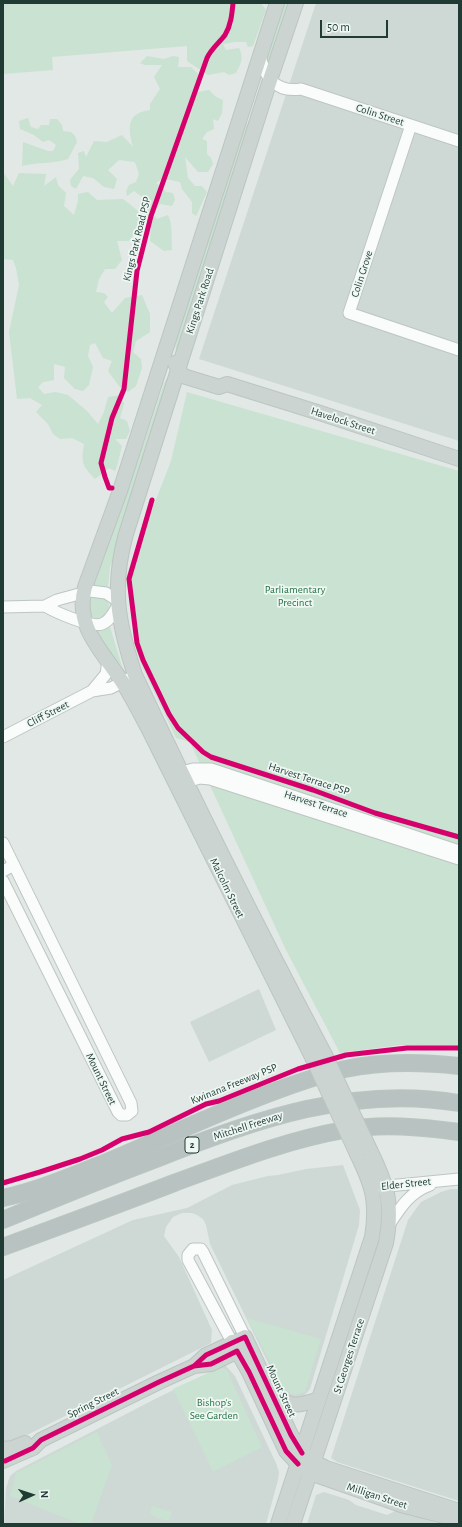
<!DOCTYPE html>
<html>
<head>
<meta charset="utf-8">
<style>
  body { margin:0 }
  #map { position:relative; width:462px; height:1527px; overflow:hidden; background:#e1e8e5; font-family:"Alegreya Sans",sans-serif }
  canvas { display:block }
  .frame { position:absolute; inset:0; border:4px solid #1f3b34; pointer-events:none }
  .north { position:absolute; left:12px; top:1475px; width:40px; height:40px; -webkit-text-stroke:3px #eff7f3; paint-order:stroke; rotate:87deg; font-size:11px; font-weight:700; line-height:16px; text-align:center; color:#1f3b34 }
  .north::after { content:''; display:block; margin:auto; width:14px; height:18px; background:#1f3b34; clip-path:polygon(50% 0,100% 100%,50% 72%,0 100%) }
  .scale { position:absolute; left:320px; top:20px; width:68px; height:18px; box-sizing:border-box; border:2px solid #1f3b34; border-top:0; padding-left:5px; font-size:12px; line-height:14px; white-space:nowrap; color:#1f3b34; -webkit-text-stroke:3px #eff7f3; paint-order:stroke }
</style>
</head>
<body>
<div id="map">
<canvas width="462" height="1527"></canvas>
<div class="frame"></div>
<div class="north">N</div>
<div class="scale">50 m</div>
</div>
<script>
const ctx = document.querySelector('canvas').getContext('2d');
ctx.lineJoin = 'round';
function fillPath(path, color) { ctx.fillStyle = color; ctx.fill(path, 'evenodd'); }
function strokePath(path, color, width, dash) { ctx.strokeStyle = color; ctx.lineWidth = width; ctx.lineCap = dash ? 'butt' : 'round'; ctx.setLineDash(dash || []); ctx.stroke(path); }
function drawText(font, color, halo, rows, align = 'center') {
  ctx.font = font + ' "Alegreya Sans",sans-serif'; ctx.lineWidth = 3.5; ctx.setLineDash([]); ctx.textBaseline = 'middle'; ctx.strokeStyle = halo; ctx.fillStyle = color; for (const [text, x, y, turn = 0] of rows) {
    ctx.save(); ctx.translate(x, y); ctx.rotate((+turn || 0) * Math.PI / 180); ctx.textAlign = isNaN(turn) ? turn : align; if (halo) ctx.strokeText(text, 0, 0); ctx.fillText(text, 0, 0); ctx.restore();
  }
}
const built = new Path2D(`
  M316,3H459V441L199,359Z
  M259,989L276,1030L209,1062L190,1022Z
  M343,1165L360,1210L359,1225L310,1389L304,1396L299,1398H294L288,1396L280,1389L275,1377L210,1244L206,1225L203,1219L197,1215L192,1213H182L173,1217L166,1227L164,1236L179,1257L212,1330L211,1343L17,1440L12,1442L3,1441V1280L133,1220L187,1208L232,1185L268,1176L278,1175L306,1169Z
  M451,1189H459V1501L337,1462L331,1458L408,1220L421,1202L441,1192Z
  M225,1365L235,1376L276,1463L279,1472L278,1480L266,1524H4L6,1488L10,1476L16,1471L157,1398Z
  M324,1492L349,1500L356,1505L387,1515L397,1510L440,1524H307L316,1495Z`);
const green = new Path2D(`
  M3,3H261L266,10L253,46L248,47L246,42H235L223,44L226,50L239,48C244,57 241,64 236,73L229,75L224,72L208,75L187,61V46L52,57L53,70L3,74Z
  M282,3H292L270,69L265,57Z
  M147,56L164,59L173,56L179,57L178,67H191L199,75L198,92L209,90L216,97L223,100L222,113L218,121L213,119L214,129L207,132L202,139L207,141V154L211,158L213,164L208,172H198L185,157L188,178L195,186H202L207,192L196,216L192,213V202L182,189L180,182C170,181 165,176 156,183L166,192L173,193L175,200L172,206L160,204L152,213L157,219L168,215C173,225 171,238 172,250L164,251L150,241L151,226L142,215L145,199L134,191L127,196L126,191L129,185L136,182L139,174L135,162L119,160L108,170L117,179L114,189L104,187L93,178L83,176L76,189L71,186L70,180L79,169L78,153L84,151L86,157L94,141L107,142L122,135L133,147C128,128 126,113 150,110V104L160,89L154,77L162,65H145L140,63Z
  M261,86L176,355L175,339L239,137L248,122L257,94Z
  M28,118L31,127L38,129L41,125H49L50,119H57L62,125L63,131L71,132L75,136L77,142L68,159C54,164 37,162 22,166L23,142L48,151H53L56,145L49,140L43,142L34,135L20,129L19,121Z
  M3,172L13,186L19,173L46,174L44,186L56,177L58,185L66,193L64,206L74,215L78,201V194L88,192L97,200L123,199L138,211L140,219L135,233L129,241H117L122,260L115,269H105L99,279L96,292L104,293L108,297L104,302L112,313L125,298L142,295L150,314V332L136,341L133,352L141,359L142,368L136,386L128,392L119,386L108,371L112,361L103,358L95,343L90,345L88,356L93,367L89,385L83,391L75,389L64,378L65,367L54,364V380L43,382L38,387L44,394L55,392L68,395L87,411L98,424L104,412L108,397L121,395L124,404L120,418L127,421L130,431L126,439H115L122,446L117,466L115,471L109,468L95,479C82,465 81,463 84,444L72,438L60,439L53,434L48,424L36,412L42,405L30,398L17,399L9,332L19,285L16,268L13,260L3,259Z
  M169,375L117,548L110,567L108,587H91L90,585L144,443L164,383Z
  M187,392L459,471V1047L401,1045L340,1053L286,950L190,742L176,738L142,666L136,650L131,600L126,577L171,461Z
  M94,595L106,598L109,605V613L103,620L91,619L87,601Z
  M109,626L110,627L122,666L99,639L93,628Z
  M247,1318L321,1339L305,1392L294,1395L284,1389Z
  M221,1367L227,1370L262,1447L213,1472L173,1389Z
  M97,1432L112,1465L91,1524H80L10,1496L16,1473Z
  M152,1506L172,1512L170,1519L165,1521L150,1514Z`);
const minor = new Path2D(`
  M260,53C263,76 275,93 301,89L459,141
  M411,125L349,313L459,350
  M45,606C55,612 91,628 102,624C110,621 114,612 118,605
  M3,607L45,606L57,600L90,591L106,593L118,601
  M92,691L106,674L108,661
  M3,737L92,691L111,688L130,678
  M174,774L193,769H211L459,851
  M179,784L200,778L210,779L459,859
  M3,843L131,1103L132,1111L127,1115H121L118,1112L3,881
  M3,871L14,865
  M378,1187L459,1179
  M389,1225C400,1208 410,1192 430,1185
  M232,1342L188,1260V1255L193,1249H201L203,1252L245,1337`);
const major = new Path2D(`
  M277,3L120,491L85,587C74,628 103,651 123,683C132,697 140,713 148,728L312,1057
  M296,3L270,80L126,534C111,588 118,623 135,675C195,803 259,930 325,1055
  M175,363L183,376L219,387L227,384L320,413L459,459
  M232,1342L249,1372L286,1451L298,1464L310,1473L401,1505L455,1519
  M194,1366L206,1355L245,1337L291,1435L302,1453L314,1462L326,1468L459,1511
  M271,1391C289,1408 296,1407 319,1399
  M3,1449L13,1448L25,1443
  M3,1461L33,1448L41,1440L159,1382L194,1366L211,1364L244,1348
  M278,1524L372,1237C378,1201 372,1185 357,1154
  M293,1524L386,1243C393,1205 388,1187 371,1152`);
const highway = new Path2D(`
  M3,1198C36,1191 66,1178 97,1166C158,1141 217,1112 278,1090C300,1082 322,1074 345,1069C383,1061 421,1062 459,1066
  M3,1220C56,1198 108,1177 161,1157C258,1119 353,1085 459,1103
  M3,1247C60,1226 117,1205 174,1183C229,1163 286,1140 344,1130C382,1123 421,1127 459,1132`);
const majorBridge = new Path2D(`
  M325,1055L371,1152
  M312,1057L357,1154`);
const cycleway = new Path2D(`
  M112,488H109L105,477L101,463L112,418L124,389L137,271L151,216L207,58C211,49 219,43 225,35C231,25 232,14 233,3
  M152,500L129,579L137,643L143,660L169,714L178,728L203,752L211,757L313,790L375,813L459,837
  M3,1183L40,1172L80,1159L102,1150L122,1139L149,1132L206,1104L219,1101L298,1069L346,1055L407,1048H459
  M194,1366L206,1355L245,1337L291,1435L302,1453
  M5,1461L33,1448L41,1440L159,1382L194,1366L211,1364L237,1351L249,1372L286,1451L298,1464`);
const shields = [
  [192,1145,14]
];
const shieldNames = [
  ["2",192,1145]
];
const streetNames = [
  ["Colin Street",380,115,18],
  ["Kings Park Road PSP",137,239,-76],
  ["Colin Grove",362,274,-72],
  ["Kings Park Road",200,301,-72],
  ["Havelock Street",343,421,18],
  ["Cliff Street",48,714,-27],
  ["Harvest Terrace PSP",309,779,18],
  ["Harvest Terrace",316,804,18],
  ["Malcolm Street",227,888,64],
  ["Mount Street",101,1079,64],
  ["Kwinana Freeway PSP",234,1084,-22],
  ["Mitchell Freeway",248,1126,-18],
  ["Elder Street",406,1184,-6],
  ["St Georges Terrace",349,1356,-72],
  ["Mount Street",281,1391,65],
  ["Spring Street",93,1403,-26],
  ["Milligan Street",377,1496,18]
];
const parkNames = [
  ["Parliamentary",295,590],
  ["Precinct",295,603],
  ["Bishop's",214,1403],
  ["See Garden",214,1416]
];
fillPath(built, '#ced9d5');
fillPath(green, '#c9e2d1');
strokePath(minor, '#bec5c2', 13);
strokePath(major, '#bbc5c1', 16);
strokePath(highway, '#bbc5c1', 18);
strokePath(minor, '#fafcfb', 11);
strokePath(major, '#ccd4d2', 14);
strokePath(highway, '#b8c2c0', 16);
strokePath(majorBridge, '#bbc5c1', 16, []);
strokePath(majorBridge, '#ccd4d2', 14);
strokePath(cycleway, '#d6006c', 5);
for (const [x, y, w] of shields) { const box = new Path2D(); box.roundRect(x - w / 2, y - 8, w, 16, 3); ctx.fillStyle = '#eff7f3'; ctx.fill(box); strokePath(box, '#1f3b34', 1); }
drawText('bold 10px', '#1f3b34', null, shieldNames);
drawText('11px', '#1f3b34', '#eff7f3', streetNames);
drawText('11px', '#277446', '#eff7f3', parkNames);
</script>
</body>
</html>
